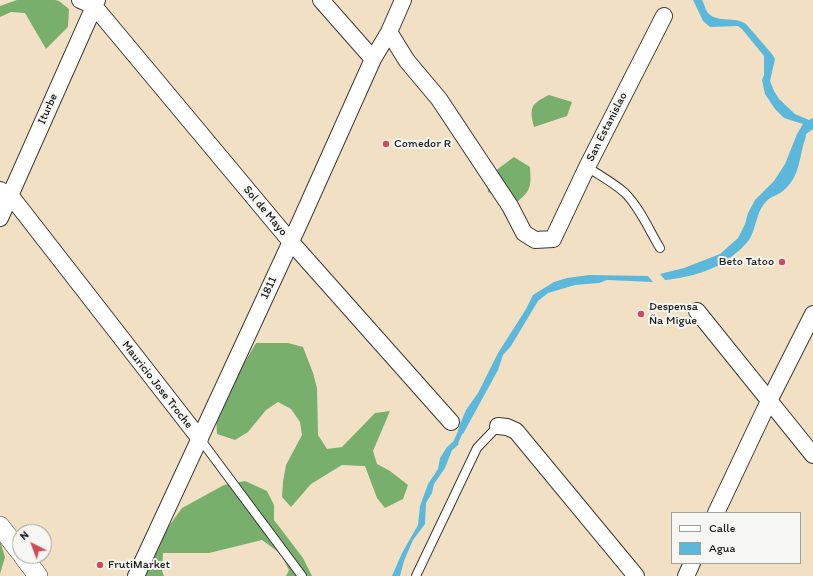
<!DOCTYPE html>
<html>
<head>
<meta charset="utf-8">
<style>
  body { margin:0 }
  #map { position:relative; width:813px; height:576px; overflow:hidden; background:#f2e0c4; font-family:Itim,sans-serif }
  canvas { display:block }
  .legend { position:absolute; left:671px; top:512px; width:130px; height:52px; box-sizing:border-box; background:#f6f6f2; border:1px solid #9f9f9c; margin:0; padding:5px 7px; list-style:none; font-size:12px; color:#1c1c1c }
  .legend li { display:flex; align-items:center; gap:8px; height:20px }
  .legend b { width:20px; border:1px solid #9f9f9c }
  .north { position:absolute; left:12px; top:524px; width:40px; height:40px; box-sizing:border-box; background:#f6f6f2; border:1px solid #9f9f9c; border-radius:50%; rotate:318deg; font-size:11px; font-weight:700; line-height:16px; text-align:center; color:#1c1c1c }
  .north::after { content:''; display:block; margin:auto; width:14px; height:18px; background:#d1495b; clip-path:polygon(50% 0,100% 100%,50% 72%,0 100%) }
</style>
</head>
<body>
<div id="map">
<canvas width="813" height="576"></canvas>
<ul class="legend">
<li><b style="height:5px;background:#fff"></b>Calle</li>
<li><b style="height:11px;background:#5cb8da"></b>Agua</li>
</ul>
<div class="north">N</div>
</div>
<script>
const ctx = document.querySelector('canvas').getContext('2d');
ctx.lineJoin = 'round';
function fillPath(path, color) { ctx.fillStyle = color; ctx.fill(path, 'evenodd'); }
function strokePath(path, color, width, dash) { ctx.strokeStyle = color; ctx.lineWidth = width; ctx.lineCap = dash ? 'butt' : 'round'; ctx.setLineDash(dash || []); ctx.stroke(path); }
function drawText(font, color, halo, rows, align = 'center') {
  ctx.font = font + ' Itim,sans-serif'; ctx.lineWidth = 4; ctx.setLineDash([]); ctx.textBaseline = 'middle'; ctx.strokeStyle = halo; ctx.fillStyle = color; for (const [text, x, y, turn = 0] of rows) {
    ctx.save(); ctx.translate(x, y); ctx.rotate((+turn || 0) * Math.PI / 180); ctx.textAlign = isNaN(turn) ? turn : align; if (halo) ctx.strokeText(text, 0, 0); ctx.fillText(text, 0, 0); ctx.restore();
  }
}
const forest = new Path2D(`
  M17,0H55L59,1L69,9L68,27L46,49L25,13L11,12L0,17V6Z
  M549,95L572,102L567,116L534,127C529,107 531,104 549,95Z
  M514,157L530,167C531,185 532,190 517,202L488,192L487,177Z
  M256,343H288L303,347L313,373L317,388L318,435L327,449L342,447L375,413L390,411L373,451L377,464L390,471L408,485L403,499L385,508L377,498L365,466L342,465L311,484L291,507L282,497L283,482L286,465L302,435L300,422L291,409L278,402L266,410L248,432L235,440L217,434L216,417L220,404Z
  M245,481L267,491L274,505V520L303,558L312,576H286L289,570L281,554L262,540L209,553H163L162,571L164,576H143L159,540L182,508L224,485Z
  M0,541L5,557L0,574Z`);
const water = new Path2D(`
  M693,0H702C705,5 705,10 709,14C719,23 735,16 746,24L772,54L775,59L770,81L774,91L779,99L795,114L809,120L813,118V129L806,134C806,138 804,142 803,146C799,162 798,178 784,190C778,196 771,195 764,204C756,214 756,229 749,240C745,245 740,250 736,253C715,271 691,277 665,280L660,274L684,268L720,254L738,238L745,224L748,213L755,200L774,181L785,164L797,134L803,124L784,118L775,109L765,94L762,80L764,75V56L742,29L738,26L710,27L703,21Z
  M589,275L648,276L653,282L607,280L599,283L575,285L548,293L538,301L511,346L503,355L498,370L463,434L458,431L460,424L466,410L478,393L498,353L526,309L533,295L554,282L567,278Z
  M454,441L459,444L452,450L445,468L434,484L432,493L426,503L425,524L413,540L404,561L400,576H392L402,553L418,525L420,506L428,484L438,469L440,458L447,447Z`);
const stream = new Path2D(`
  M452,447L455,444L463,426`);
const service = new Path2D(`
  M587,167C599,175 614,183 625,193C640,208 649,230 660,248
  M200,439L302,576
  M416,576L477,448L498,426`);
const minor = new Path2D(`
  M80,0L94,6L291,242L451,422
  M321,0L373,59
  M389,32L407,61L439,99L510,206L524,233L535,240L553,239L587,167L664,16
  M0,190L10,195L200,439
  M0,218L97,0
  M697,311L813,455
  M498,426L507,427L516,431L636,576
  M716,513L769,401L813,314
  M136,576L300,222L373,59L389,32L403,0
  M686,576L692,563`);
const tertiary = new Path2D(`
  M0,526L20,552
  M23,556L38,576`);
const markers = [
  [386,144,4,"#d1495b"],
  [782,262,4,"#d1495b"],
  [641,314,4,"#d1495b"],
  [100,565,4,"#d1495b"]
];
const streetNames = [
  ["Iturbe",48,109,-66],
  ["San Estanislao",607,127,-63],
  ["Sol de Mayo",265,211,50],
  ["1811",269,288,-65],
  ["Mauricio Jose Troche",157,385,52]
];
const poiNames = [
  ["Comedor R",394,144],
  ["Beto Tatoo",774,262,"right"],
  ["Despensa",649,307],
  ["Ña Migue",649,321],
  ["FrutiMarket",108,565]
];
fillPath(forest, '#78af6c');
fillPath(water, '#5cb8da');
strokePath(stream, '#5cb8da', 5);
strokePath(service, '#3c3935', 10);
strokePath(minor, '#3c3935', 18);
strokePath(tertiary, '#3c3935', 20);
strokePath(service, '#fff', 8);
strokePath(minor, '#fff', 16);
strokePath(tertiary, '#fff', 19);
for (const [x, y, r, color] of markers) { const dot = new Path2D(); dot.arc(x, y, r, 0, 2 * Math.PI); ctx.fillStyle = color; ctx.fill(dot); strokePath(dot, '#f6f6f2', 1.5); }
drawText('12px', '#1c1c1c', '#f6f6f2', streetNames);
drawText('12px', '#1c1c1c', '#f6f6f2', poiNames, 'left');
</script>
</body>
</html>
